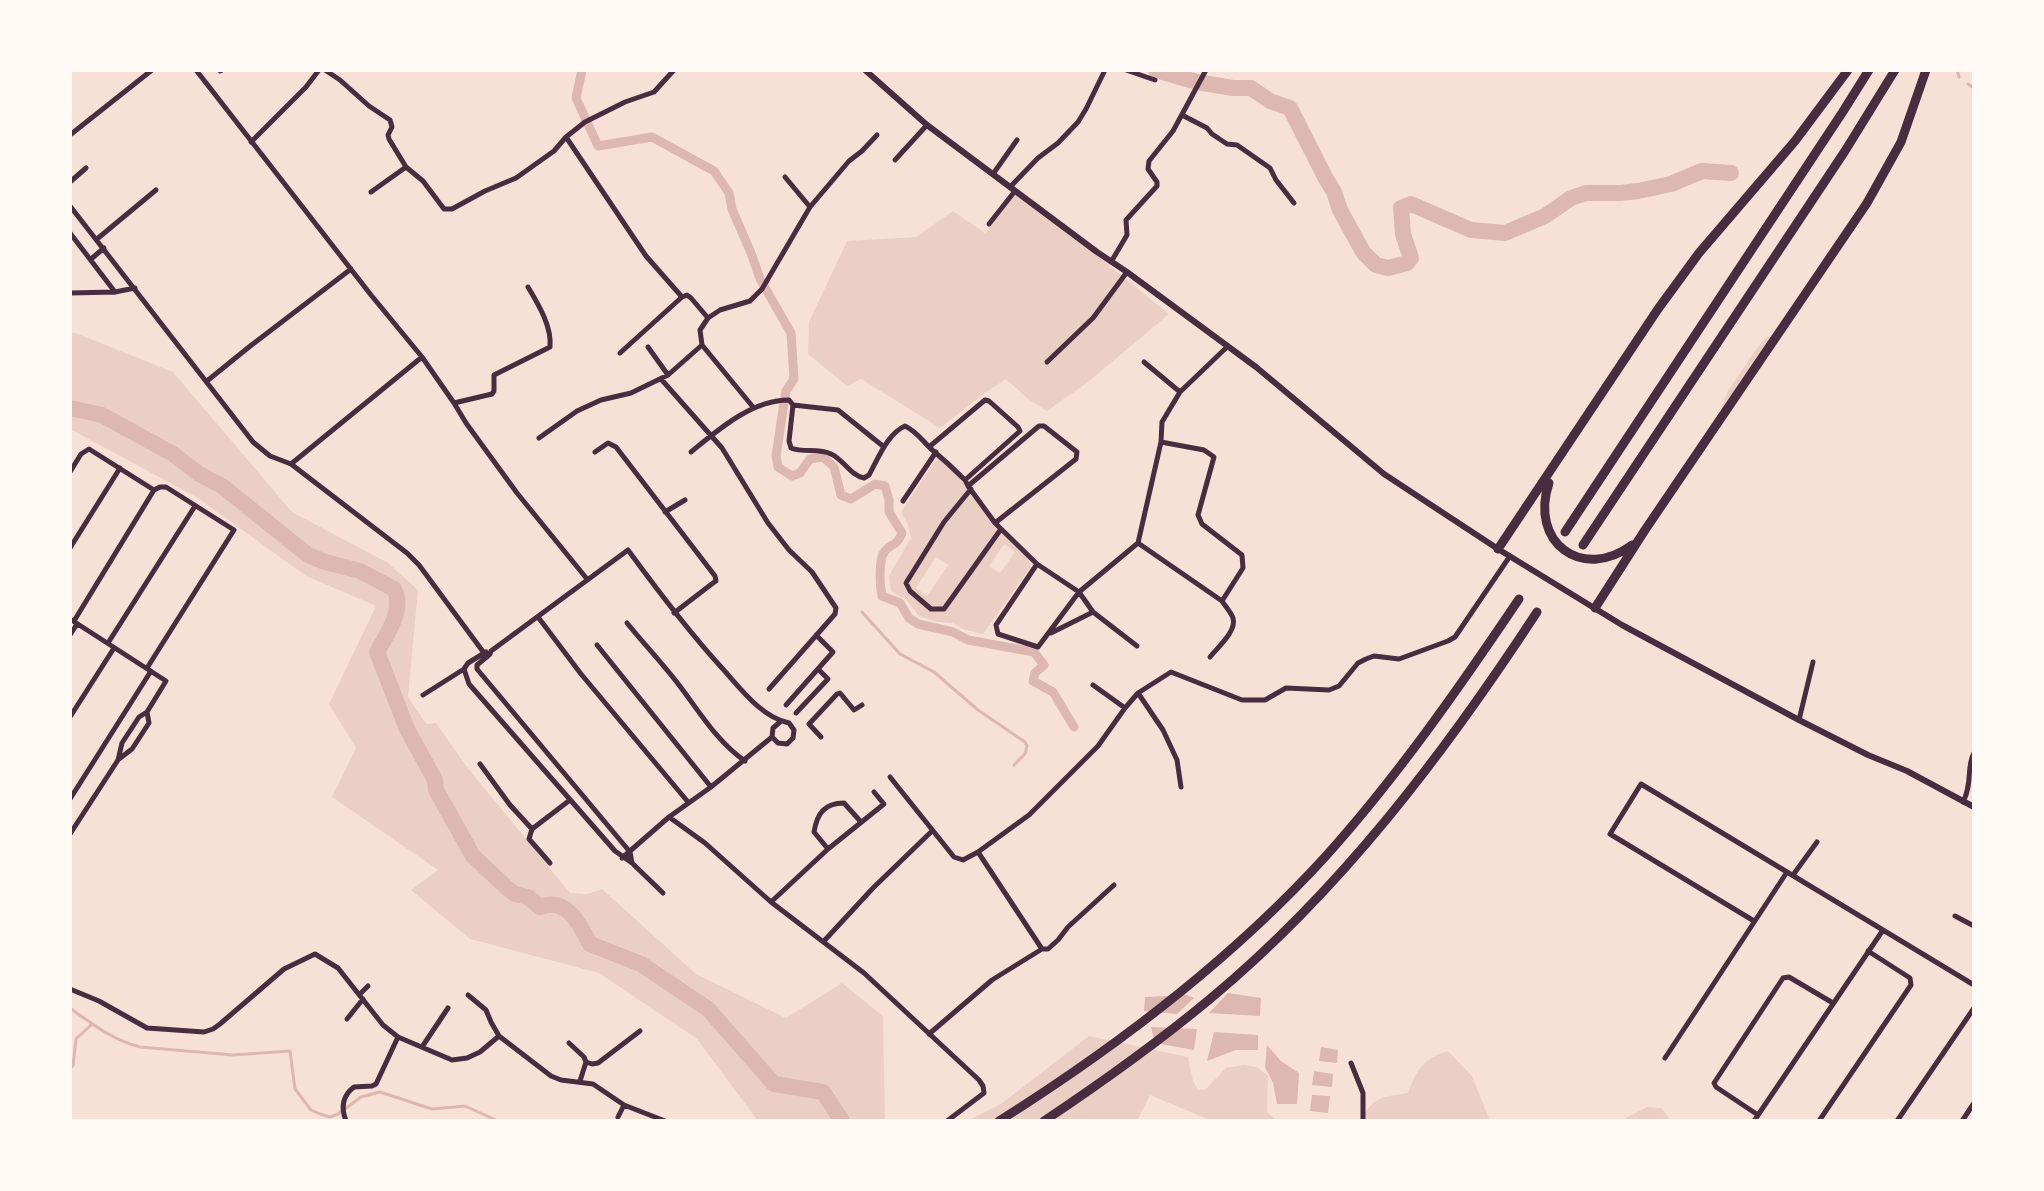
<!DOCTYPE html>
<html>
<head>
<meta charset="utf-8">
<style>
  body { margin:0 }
  #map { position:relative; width:2044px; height:1191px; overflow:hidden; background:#f7e1d7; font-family:"IBM Plex Sans",sans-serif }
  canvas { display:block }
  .frame { position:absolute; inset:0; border:72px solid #fffaf5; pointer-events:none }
</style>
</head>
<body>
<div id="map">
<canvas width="2044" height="1191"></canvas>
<div class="frame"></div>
</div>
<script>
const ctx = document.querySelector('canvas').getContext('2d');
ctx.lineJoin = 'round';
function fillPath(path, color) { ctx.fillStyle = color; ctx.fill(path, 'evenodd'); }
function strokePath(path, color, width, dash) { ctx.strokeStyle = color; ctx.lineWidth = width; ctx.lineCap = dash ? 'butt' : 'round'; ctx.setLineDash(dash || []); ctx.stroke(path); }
const green = new Path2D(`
  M1018,192L1169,314L1088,382L1047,411L1028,399L1006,379L985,393L940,428L861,379L847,386L808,354L809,322L847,241L916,237L953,211L985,233Z
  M73,332L173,372L292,512L388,563L418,590L408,697L426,724L436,723L467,767L570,893L587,894L602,889L696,974L786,1018L842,983L883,1016L885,1121H758L697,1039L599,973L470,939L411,890L438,870L332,797L356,748L329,704L376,606L306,576L198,498L70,429V334Z
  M1780,333L1720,422L1724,400L1728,391L1754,352L1765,338Z
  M937,458H940L962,478L1002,533L1027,558L1030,564V568L983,634L966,630L952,623L937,622L922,617L918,615L907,600L891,591L889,578L891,572L911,538L908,525L901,512ZM1004,544L1015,552L1000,573L989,566ZM936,557L948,565L927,596L916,588Z
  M1089,1036L1188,1057L1193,1081L1198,1090L1206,1089L1226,1068L1244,1065L1257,1067L1268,1076L1267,1112L1277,1121H1212L1150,1095L1137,1121H967L1001,1104Z
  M1448,1051L1472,1076L1490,1121H1361C1372,1096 1383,1097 1408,1093C1416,1070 1424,1058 1448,1051Z
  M1647,1107L1662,1108L1671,1121H1620Z`);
const water = new Path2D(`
  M1228,993L1261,998L1260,1016L1209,1013Z
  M1187,995L1194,998L1177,1014L1144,1011L1145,997Z
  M1151,1027L1197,1029L1194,1050L1155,1043Z
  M1214,1032L1258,1035V1050H1236L1207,1061Z
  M1267,1045L1281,1061L1299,1073L1297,1104H1277L1273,1083L1265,1067Z
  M1321,1047L1338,1050L1337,1063L1319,1061Z
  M1314,1071L1333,1074L1332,1087L1312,1085Z
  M1312,1095L1330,1096L1328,1113L1310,1111Z`);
const stream = new Path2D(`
  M1957,70L1959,77
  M1968,84L1974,88
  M862,612L900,654L934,672L978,710L1025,742L1027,746L1025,754L1014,765
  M70,1008C92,1024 113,1040 140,1047L233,1055L290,1051L295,1089L311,1110L320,1114L330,1117L338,1114L361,1097L380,1092L432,1109L465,1106L498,1121
  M70,1068L73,1066L76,1039L92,1024`);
const canal = new Path2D(`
  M582,70L576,98L598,146L652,137L714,171L729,193L732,209L751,253L760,279L791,333L794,379L786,391L784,403L776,456L778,467L792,476L800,473L810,459L823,457L834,467L841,495L851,499L875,484L885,486L889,500V512L902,533C896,548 892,542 885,551C878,559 880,587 882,596L900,603L909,618L918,624L953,632L968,640L1034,652L1044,665L1035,673L1033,681L1053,692L1074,727`);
const river = new Path2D(`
  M1156,70L1197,82L1233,88H1251L1270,101L1290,108L1325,177L1334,192L1340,210L1363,252L1376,265L1388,268L1407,263L1411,258L1403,234L1401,208L1411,204L1471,230L1505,233L1545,216L1571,198L1586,193H1620L1638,191L1671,184L1702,171L1731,173
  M70,408L102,415L173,454L199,474L222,486L308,555L325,562L360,571L394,589C405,609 387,634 377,652L407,729L435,780L436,790L473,856L506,887L515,894L528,897L540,907C567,896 580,925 590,944L641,964L708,1009L774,1084L823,1092L842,1121`);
const minor = new Path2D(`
  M196,70L371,295L422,357L454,403L466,423L517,493L587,579
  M325,70L340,80L369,106L390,120L392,127L388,135L389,139L406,167L423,181L444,209H452L485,191L516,178L554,151L566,137L585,122L625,102L654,92L674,70
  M1126,70L1155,80
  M220,71L222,70
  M1182,115L1207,128L1212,134L1227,144L1237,145L1270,168L1276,180L1294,203
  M70,135L152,70
  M566,137L646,256L682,297L687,295L691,298L708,318
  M251,142L306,87L319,70
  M895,160L927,125
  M993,174L1017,140
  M785,177L810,207
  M70,182L86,168
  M1010,187L1038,158L1058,143L1078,122L1086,109L1105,70
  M371,192L406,167
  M70,206L253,442L270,456L291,464L407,553L419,565L487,657
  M989,224L1015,191
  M70,233L115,292
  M97,239L156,190
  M91,259L104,248
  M1111,262L1127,235L1126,220L1157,186V182L1148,169L1149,161L1173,131L1206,70
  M70,293L115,292L135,288
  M648,347L668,375L702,345
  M620,353L682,297
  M1047,362L1093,318L1127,272
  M1144,362L1180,392
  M661,379L722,448L768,523L789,550L812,572L836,608L835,614L769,689
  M207,381L249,347L351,269
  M454,403L492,394L494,391V375L550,347C552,326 538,304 528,287
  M793,405L838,410L884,447
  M753,407L702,345L700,330L708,318L720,310L750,301L762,289L810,207L849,161L862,151L877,135
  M539,438L577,411L601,400L631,393L668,375
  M1161,442L1204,450L1214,457L1198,515L1202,524L1242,555L1243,568L1222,601
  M929,447L985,400L989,401L1018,427L1020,431L965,480
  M595,452L608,443L616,447L715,576L716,581L713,583L674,613
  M691,452C719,429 752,400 789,400L793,405L789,441L791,448C803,453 819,448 831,454C844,460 850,475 864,478L869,475C878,459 887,434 905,426C917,432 921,439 930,448C942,458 954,469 965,480L968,486L995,523L1037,564L1079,592L1093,612L1137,646
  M291,464L422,357
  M70,472L81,454L89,449L154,490L160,487H166L234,530L147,668
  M968,486L1039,426H1044L1077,452L1076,459L995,523
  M971,489L944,522L906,583L910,591L931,609H944L1001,529
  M903,501L936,452
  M665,512L685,500
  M1138,543L1222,601C1225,606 1231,612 1233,618C1237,631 1218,647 1210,657
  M70,548L120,468
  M1037,564L996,625L998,634L1038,647L1079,592L1138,543L1161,442L1162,422L1180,392L1228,346
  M538,617L581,674L688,802
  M70,619L166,681L147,712L139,717L122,743L118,760L70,834
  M74,621L154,490
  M627,623C644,644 663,664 679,685C699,711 717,742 745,761
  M1051,633L1093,612
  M70,635L77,624
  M108,643L195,506
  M597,645L711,787
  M486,652L468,663L464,669L469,684L615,851L632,863L663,893
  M1093,685L1125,708
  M1138,693L1163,730L1177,760L1181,787
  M423,695L464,669
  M786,705L833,652L816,635
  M796,713L828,679L819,670
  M70,717L114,648
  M1799,720L1813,662
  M821,737L809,724L837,694L840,693L854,710L862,705
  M119,759L132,749L149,723L147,712
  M480,764L510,805L532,829
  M890,777L954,857L963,860L978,852L1029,815L1098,746L1125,708L1138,693L1171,672L1242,700H1265L1286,688L1329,690L1339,686L1358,663L1366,659L1374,656L1399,659L1448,641L1455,637L1510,556
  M70,799L151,671
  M1963,802C1973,783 1966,767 1974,753
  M669,817L705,843L771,902L864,973L979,1080L983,1086L984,1093L947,1121
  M828,849L814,832C817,814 824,803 844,803L861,822
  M978,852L1042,949
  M622,858L669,817L711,787L772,737L773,728L780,722
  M550,863L529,839L532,829L570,800
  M632,863L630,852L477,669V665L490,654L491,651L628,550C658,591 688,631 722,668C741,689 761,717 789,723L794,730L793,738L787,744L778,743L772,737
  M1793,875L1817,842
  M771,902L828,849L884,804L874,792
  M1955,916L1974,926
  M1754,921L1610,834L1641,784L1787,872
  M824,941L873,888L932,831
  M70,989L99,1001L147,1028L204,1032L213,1029L220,1024L284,969L315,954L338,968L383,1025L398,1037L452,1060L467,1058L480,1052L499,1036L551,1076L561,1080L593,1084L624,1105L665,1121
  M360,994L368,986
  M468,995L486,1010L491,1022L499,1036
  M347,1019L363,999
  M929,1034L992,980L1042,949H1048L1058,940L1068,927L1114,885
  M569,1043L584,1057L586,1062L580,1081
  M422,1047L448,1008
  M1665,1058L1787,872L1974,985
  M586,1062L592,1064L598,1063L640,1031
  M1351,1063L1363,1093V1121
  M1758,1115L1716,1087L1714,1083L1783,978L1789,977L1833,1003
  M618,1117L624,1105
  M346,1121C341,1108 342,1096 354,1087L372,1086L376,1084L398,1037
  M1754,1121L1883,930
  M1819,1121L1911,985L1910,978L1868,951
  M1897,1121L1974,1008
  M1962,1121L1974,1103`);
const tertiary = new Path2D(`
  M865,70L927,125L1097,252L1127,272L1256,367L1384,474L1498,549L1622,625L1799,720L1868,755L1907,771L1974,807`);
const motorway = new Path2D(`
  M1549,483C1529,542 1582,582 1632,545
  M1565,532L1842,113L1869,70
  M1583,545L1845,151L1895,70
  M1498,549L1658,309L1699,253L1795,141L1848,70
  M1595,608L1645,530L1867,203L1901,142L1926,70
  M999,1121C1118,1046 1230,961 1325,857C1397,777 1459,688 1519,599
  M1044,1121C1101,1083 1157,1043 1210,999C1341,890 1444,754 1537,612`);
fillPath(green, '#ebcfc5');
fillPath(water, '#dcb8b0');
strokePath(stream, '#dcb8b0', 3);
strokePath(canal, '#dcb8b0', 9);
strokePath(river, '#dcb8b0', 16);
strokePath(minor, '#4a2c40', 5);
strokePath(tertiary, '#4a2c40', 6);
strokePath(motorway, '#4a2c40', 9);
</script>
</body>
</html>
